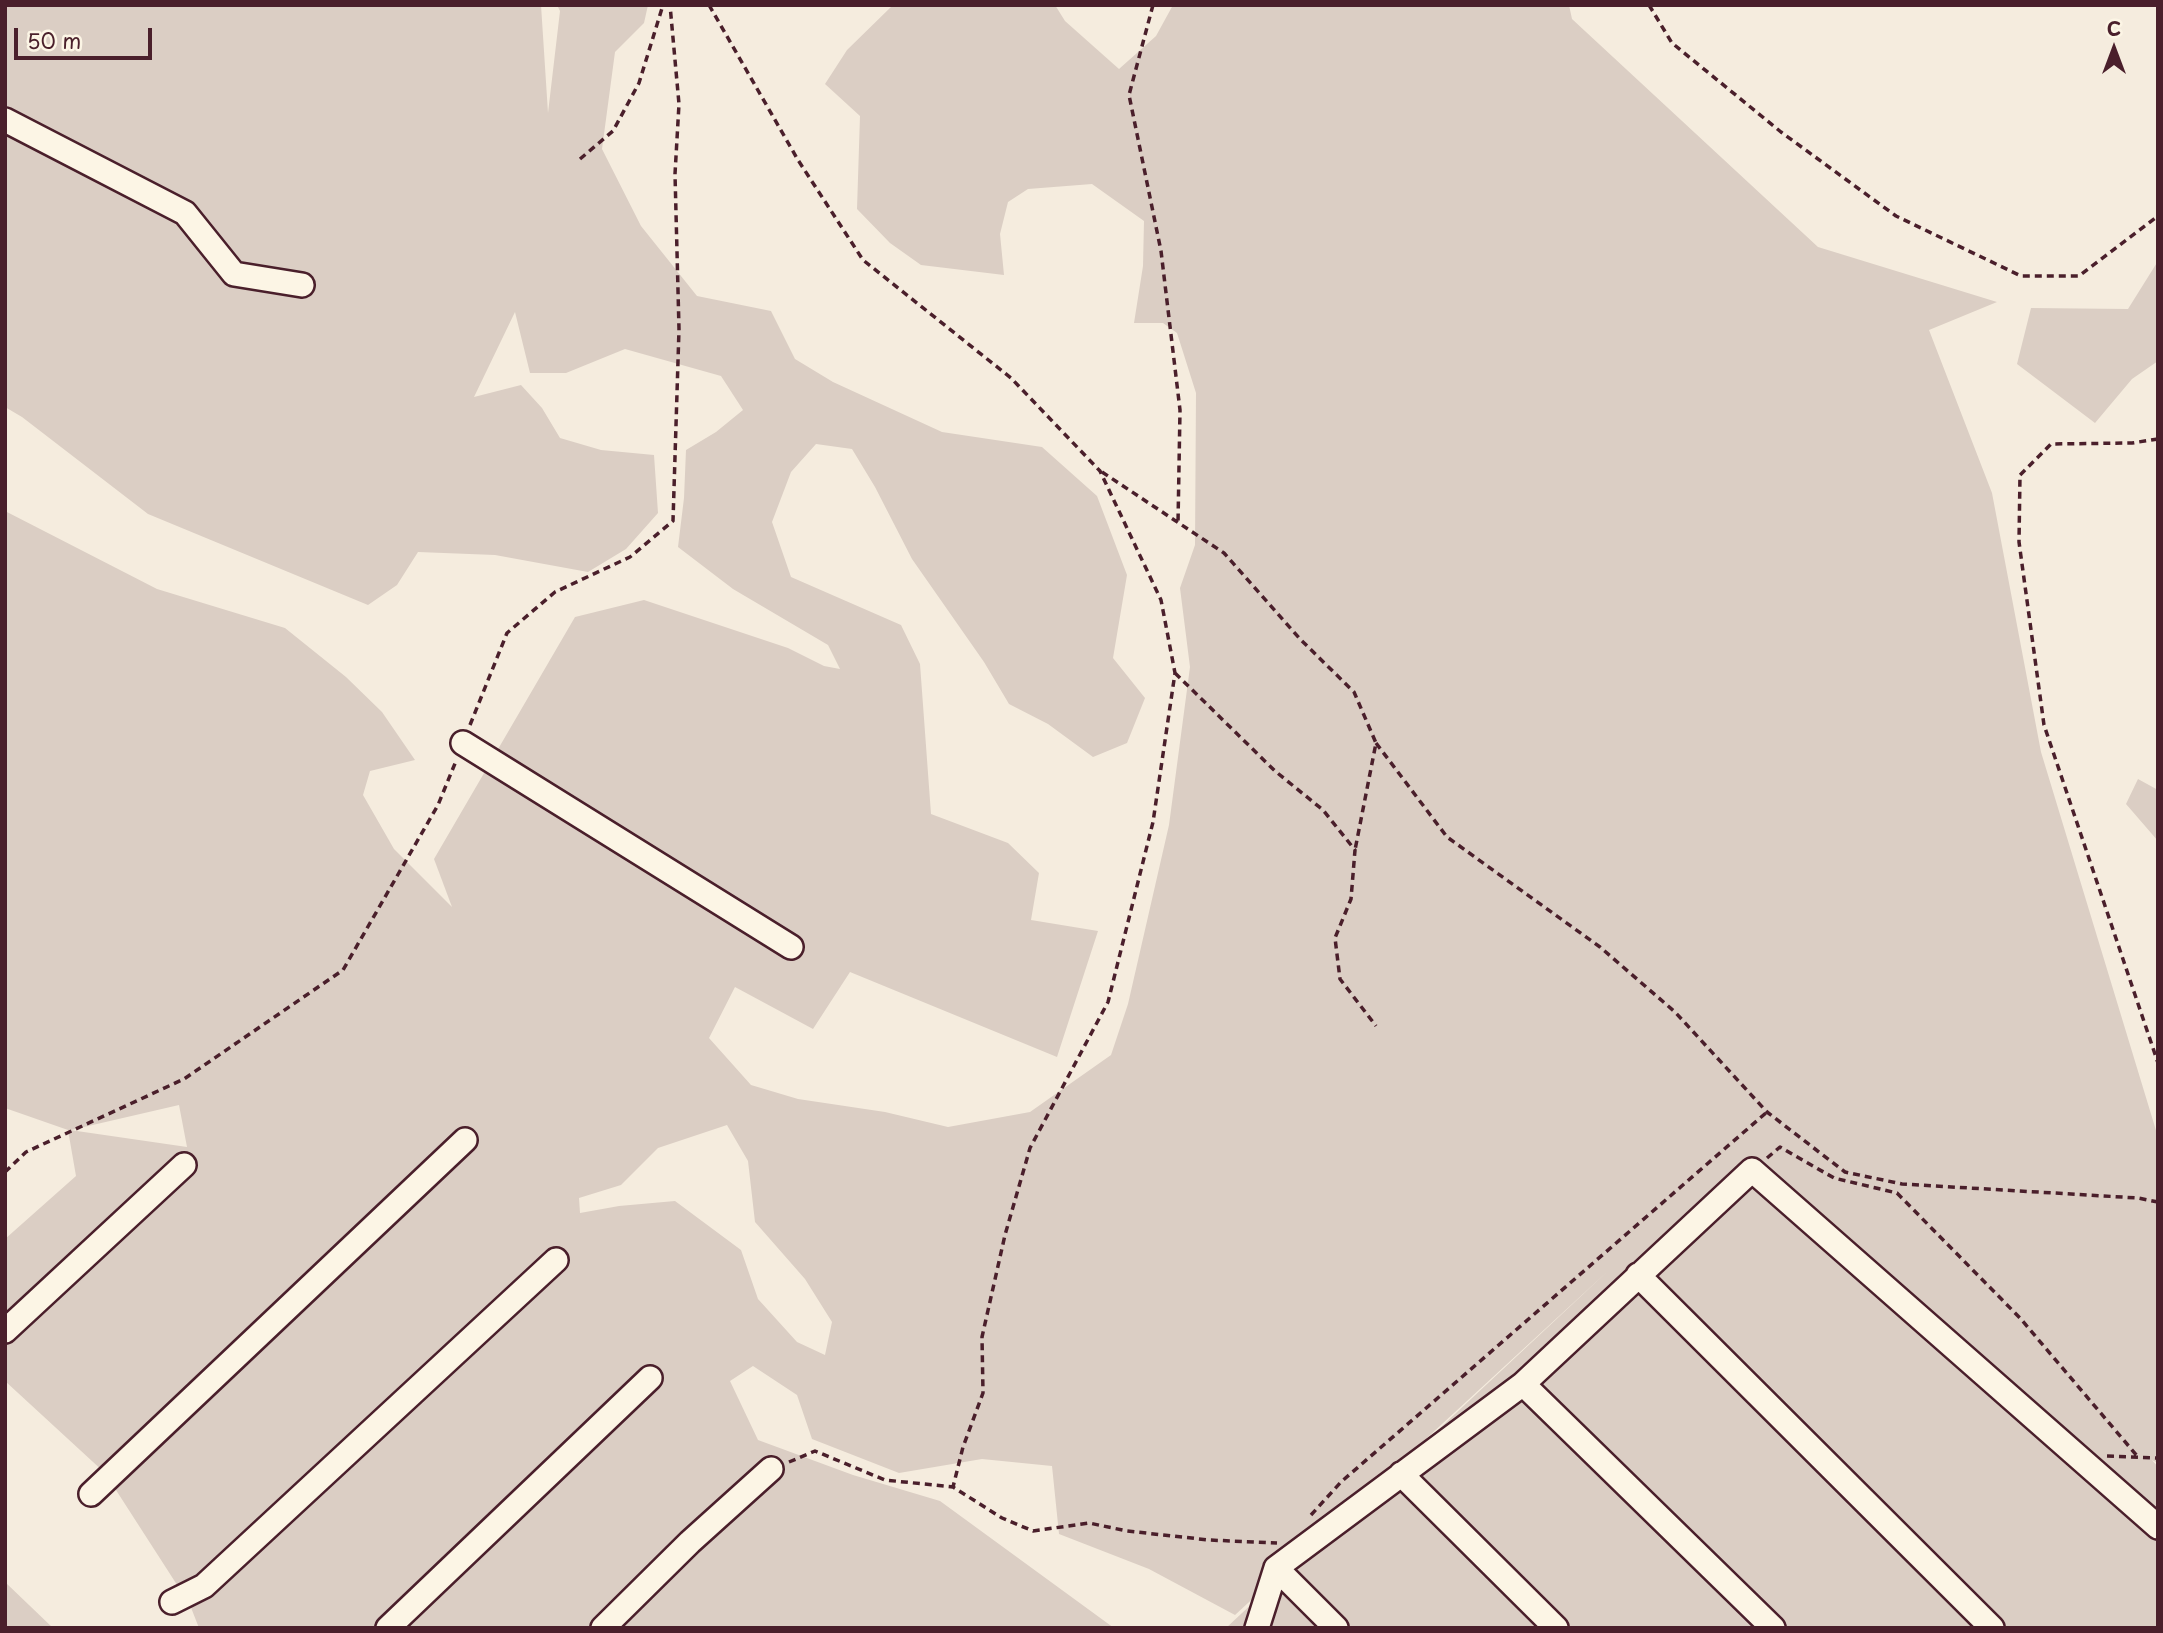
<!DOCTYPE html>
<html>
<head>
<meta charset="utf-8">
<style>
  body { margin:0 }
  #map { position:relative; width:2163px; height:1633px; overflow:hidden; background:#f5ecde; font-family:"Playpen Sans",sans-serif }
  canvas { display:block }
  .frame { position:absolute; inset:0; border:7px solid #4a1f2b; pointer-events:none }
  .north { position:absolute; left:2079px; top:14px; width:70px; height:70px; -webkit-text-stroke:5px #fcf5e5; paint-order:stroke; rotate:0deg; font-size:19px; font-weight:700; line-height:28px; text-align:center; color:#4a1f2b }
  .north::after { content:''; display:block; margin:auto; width:24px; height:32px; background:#4a1f2b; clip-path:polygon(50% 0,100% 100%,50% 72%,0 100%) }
  .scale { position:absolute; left:14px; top:28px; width:138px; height:32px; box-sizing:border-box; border:4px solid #4a1f2b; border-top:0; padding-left:9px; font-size:21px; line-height:24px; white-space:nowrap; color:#4a1f2b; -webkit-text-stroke:5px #fcf5e5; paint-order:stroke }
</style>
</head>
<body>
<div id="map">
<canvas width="2163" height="1633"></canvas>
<div class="frame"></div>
<div class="north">С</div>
<div class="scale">50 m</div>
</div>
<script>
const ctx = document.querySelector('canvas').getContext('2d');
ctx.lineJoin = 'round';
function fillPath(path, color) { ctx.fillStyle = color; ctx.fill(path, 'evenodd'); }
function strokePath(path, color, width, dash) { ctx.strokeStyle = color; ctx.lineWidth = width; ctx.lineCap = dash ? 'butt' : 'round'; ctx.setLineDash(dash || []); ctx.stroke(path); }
const green = new Path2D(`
  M5,5H541L548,113L560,11L557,5H648L644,23L615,52L602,149L641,226L697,296L771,311L795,359L833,382L942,432L1042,447L1097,496L1127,575L1113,658L1145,698L1127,743L1093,757L1048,724L1009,704L984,662L912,559L875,487L852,449L816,444L791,472L772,522L791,577L901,625L920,664L931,814L1008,843L1039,873L1031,920L1098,931L1057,1057L850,972L813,1029L735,987L709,1038L751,1085L798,1099L885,1112L948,1127L1030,1112L1111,1055L1128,1004L1169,825L1190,667L1180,588L1195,545L1196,393L1177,333L1163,323H1134L1143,266L1144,221L1092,184L1028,189L1008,202L1000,234L1004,275L921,265L890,243L857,209L860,116L825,84L847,50L893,5H1055L1065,21L1119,69L1156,36L1173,5H1569L1572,19L1818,247L1997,302L1929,330L1992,493L2041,752L2158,1137V1463L2152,1460L2158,1467V1628H1226L1609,1270L1235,1615L1149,1569L1059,1534L1052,1466L982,1459L899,1473L812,1439L797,1395L753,1366L730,1381L758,1440L853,1475L940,1501L1114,1628H199L190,1605L105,1473L5,1381V1239L76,1176L68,1130L5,1108V511L157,589L285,628L346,677L382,712L415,760L370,771L363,795L394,849L452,907L434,859L575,617L644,600L788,648L824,666L840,669L828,645L733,589L678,547L684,498L686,450L716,432L743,410L721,376L625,349L566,373H530L515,312L474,397L521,385L542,408L560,438L601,450L654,455L658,513L626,549L588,572L495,555L418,552L397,585L368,605L148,514L22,417L5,407ZM179,1105L187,1147L70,1130H71ZM727,1125L748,1161L755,1222L805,1279L832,1322L825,1355L797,1342L758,1299L741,1250L675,1201L619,1206L580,1213L579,1198L621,1185L658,1148Z
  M2158,261V361L2132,379L2095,423L2017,364L2031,308L2128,309Z
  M2138,779L2158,790V841L2126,804Z
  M5,1582L53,1628H5Z`);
const path = new Path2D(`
  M709,5L798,160L863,260L1011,378L1100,471L1161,600L1175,673L1153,822L1108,1002L1030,1148L1005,1235L982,1337L983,1393L963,1447L953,1487L1002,1518L1033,1531L1089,1523L1127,1531L1209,1540L1277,1543
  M1153,5L1129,95L1161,251L1180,410L1178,523
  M1649,5L1672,43L1781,132L1896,216L2021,276H2079L2158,216
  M580,159L613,131L639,83L663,5
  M2158,439L2132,443L2051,444L2020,475L2019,542L2044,725L2158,1063
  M1102,472L1224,553L1301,640L1354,692L1376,743L1355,850
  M1175,673L1275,771L1323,810L1355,850L1351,899L1335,938L1340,979L1376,1026
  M470,725L507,633L555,592L630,557L673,521L679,329L675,174L679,104L670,5
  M1376,743L1447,837L1600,947L1675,1012L1767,1112L1845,1172L1902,1184L2138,1198L2158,1202
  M1767,1158L1780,1147L1834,1178L1897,1193L2020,1318L2138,1457
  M5,1172L26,1152L184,1079L343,970L438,805L456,761
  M2107,1456L2158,1458
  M789,1462L815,1451L885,1480L953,1487
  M1311,1515L1341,1482L1767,1112`);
const minor = new Path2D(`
  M5,120L185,213L234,274L302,285
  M463,743L791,947
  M1638,1275L1992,1628
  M5,1331L184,1165
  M1523,1384L1773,1628
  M1401,1474L1556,1628
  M91,1494L465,1140
  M1276,1568L1336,1628
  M172,1602L204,1586L556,1260
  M388,1628L650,1378
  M603,1628L690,1542L771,1469
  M1257,1628L1276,1568L1523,1384L1752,1170L2158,1527`);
fillPath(green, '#dbcec4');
strokePath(minor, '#4a1f2b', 28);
strokePath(path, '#4a1f2b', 3.5, [7, 5]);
strokePath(minor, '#fcf5e5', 23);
</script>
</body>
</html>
